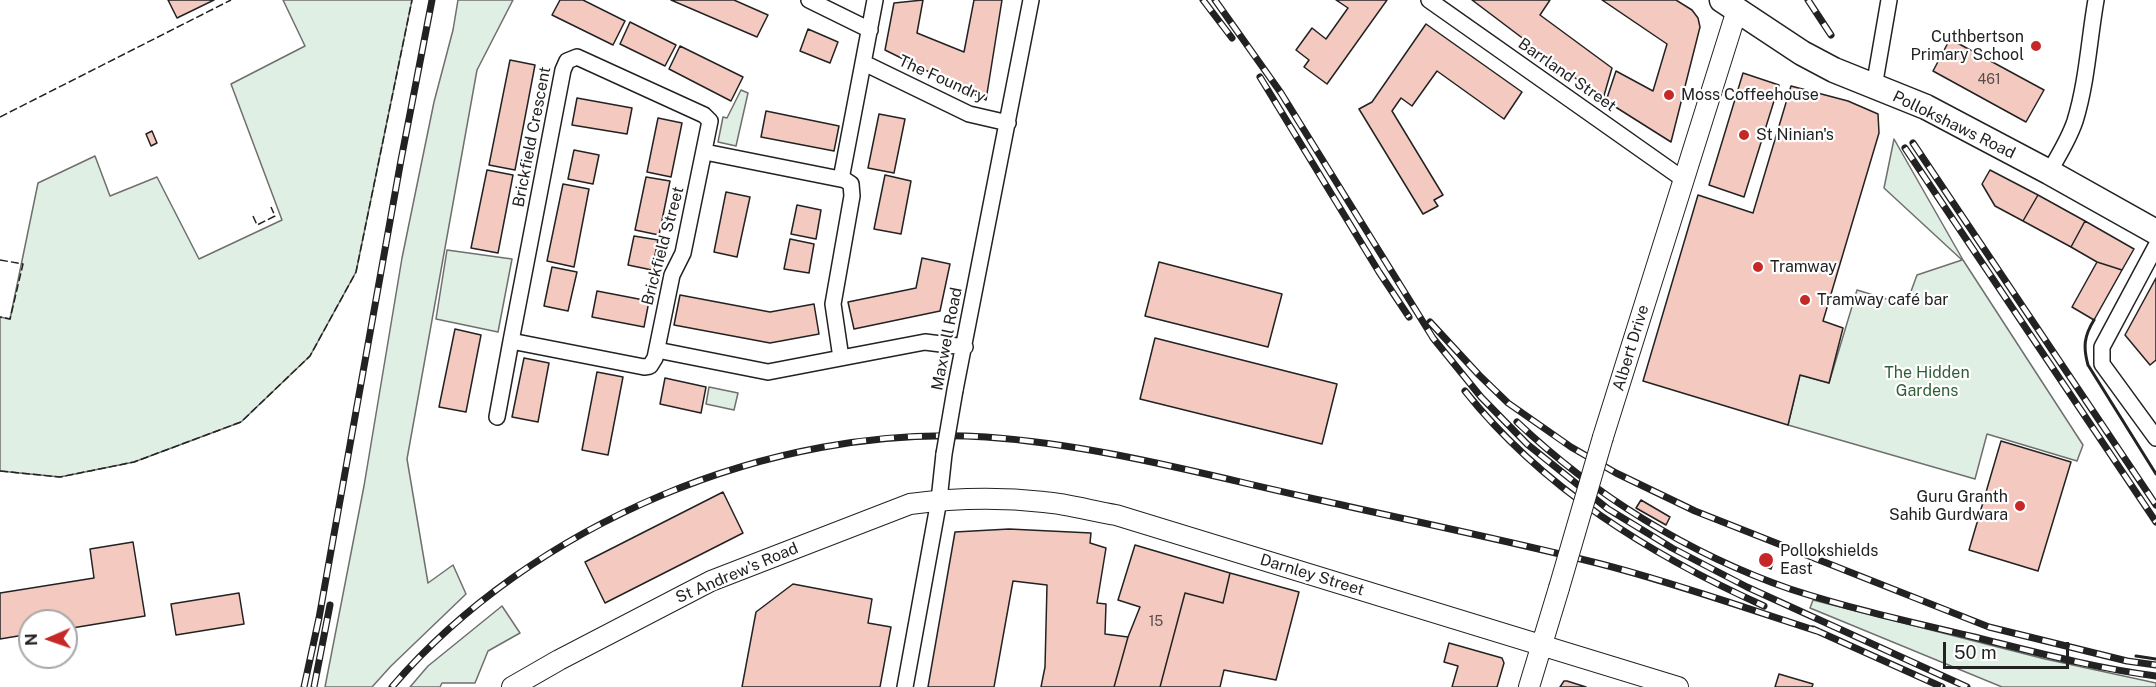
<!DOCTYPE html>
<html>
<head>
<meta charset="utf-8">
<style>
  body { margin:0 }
  #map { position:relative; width:2156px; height:687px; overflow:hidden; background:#fff; font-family:"Public Sans",sans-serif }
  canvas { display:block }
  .north { position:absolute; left:18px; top:609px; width:60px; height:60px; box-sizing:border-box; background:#fff; border:2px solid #a7a7a7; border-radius:50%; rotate:268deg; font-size:16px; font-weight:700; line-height:24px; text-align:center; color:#222 }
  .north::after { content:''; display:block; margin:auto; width:21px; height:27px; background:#c62828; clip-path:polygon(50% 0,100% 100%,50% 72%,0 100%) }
  .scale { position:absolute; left:1943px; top:642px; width:126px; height:27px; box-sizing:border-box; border:3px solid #222; border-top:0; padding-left:8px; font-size:18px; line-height:21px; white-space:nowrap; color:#222; -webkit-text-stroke:4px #fff; paint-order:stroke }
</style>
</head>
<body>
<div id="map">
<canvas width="2156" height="687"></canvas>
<div class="north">N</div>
<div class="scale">50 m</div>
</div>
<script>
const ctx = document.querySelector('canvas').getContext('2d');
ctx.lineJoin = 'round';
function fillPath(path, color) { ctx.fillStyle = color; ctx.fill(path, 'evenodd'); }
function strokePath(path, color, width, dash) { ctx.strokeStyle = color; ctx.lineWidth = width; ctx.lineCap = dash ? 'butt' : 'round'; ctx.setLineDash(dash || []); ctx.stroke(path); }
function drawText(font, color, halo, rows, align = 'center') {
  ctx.font = font + ' "Public Sans",sans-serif'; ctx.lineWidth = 4.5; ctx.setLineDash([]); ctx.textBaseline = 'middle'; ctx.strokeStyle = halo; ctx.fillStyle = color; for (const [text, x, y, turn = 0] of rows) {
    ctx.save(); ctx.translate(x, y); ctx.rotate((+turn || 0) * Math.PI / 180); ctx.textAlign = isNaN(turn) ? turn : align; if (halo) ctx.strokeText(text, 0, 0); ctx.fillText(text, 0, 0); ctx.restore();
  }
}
const green = new Path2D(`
  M283,0H412L356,272L310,356L241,422L134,462L60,477L0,471V317L10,319L38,183L95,156L110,196L157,177L199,259L282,220L231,84L305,46Z
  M458,0H513L477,70L407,459L428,583L453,565L466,594L391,666L372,687H325L364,486L402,258L434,102L453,30Z
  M741,90L748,93L736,146L718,142L723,117L727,118Z
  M1894,139L1963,260L2083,445L2077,461L1987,434L1975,479L1788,425L1800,375L1829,383L1857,290L1906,305L1917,275L1962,260L1884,188Z
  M447,250L512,259L498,332L436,319Z
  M709,387L738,393L734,410L706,404Z
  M1813,600L2045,659L2156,683V687H2002L1810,608Z
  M502,606L520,633L488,651L475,683H442L440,687H410L428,666Z`);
const building = new Path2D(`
  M168,0H214L177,18Z
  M560,0H583L625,21L613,45L552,15Z
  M671,0H734L768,15L757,37Z
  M923,0L917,33L964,52L974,0H1002L986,100L885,50L894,3Z
  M1336,0H1387L1327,84L1304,67L1309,60L1296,50L1312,28L1326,39L1348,8Z
  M1472,0H1550L1540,15L1612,68L1603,99Z
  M1602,0H1676L1692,10L1698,18L1700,27L1671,142L1606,101L1616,71L1653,91L1667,44Z
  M630,22L676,45L665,66L620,44Z
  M1426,24L1522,92L1504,119L1437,71L1412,106L1401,98L1392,111L1443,195L1434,200L1438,206L1423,214L1359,109L1372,102Z
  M808,29L838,42L830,63L800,51Z
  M1950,39L2044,90L2026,122L1933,71Z
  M680,46L743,77L731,101L669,69Z
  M510,60L535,65L515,170L489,165Z
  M1743,73L1779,85L1744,197L1709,185Z
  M1791,86L1848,101L1878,114L1879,133L1823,321L1843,328L1829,383L1800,375L1788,425L1643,381L1698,195L1753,213Z
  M577,98L632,108L627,134L572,125Z
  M766,111L839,126L834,151L761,137Z
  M879,114L905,119L894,173L868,168Z
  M658,118L682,123L671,177L647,172Z
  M152,131L157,143L151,146L146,134Z
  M574,150L599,155L593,184L568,179Z
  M487,170L513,175L498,253L471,248Z
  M1990,170L2038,195L2023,221L1995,206L1982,184Z
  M885,175L911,181L901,234L874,229Z
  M646,177L670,181L659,235L635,230Z
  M563,184L589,189L574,267L547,261Z
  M726,192L750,197L737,257L714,252Z
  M2038,195L2085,221L2071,247L2023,221Z
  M797,205L821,210L816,239L791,234Z
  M2085,221L2134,249L2122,270L2097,262L2071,247Z
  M634,236L658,240L652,270L628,265Z
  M790,239L814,244L809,273L784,269Z
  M922,258L950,264L940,311L854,329L848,302L916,288Z
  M1159,262L1282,294L1268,347L1145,316Z
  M2097,262L2122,270L2094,320L2072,307Z
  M552,267L577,272L568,311L544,306Z
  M2156,278V360L2150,365L2125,335Z
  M597,291L649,301L644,327L592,317Z
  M680,295L770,312L814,304L819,334L770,343L674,325Z
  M455,329L481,335L466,412L439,407Z
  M1155,338L1337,384L1322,444L1140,399Z
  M524,358L549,363L538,422L512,417Z
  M597,372L623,377L608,455L582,450Z
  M665,378L706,387L701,413L660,404Z
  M2001,441L2071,462L2038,571L1969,550Z
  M723,492L743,533L605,603L585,562Z
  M1641,500L1670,517L1666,525L1636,508Z
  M1009,529L1091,533L1090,543L1106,548L1097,603L1106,604L1105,634L1128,637L1114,687H1041L1045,667L1047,585L1013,581L994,687H928L955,532Z
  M133,542L145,616L66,629V621H30V634L0,639V593L94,578L90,549Z
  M1135,545L1230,573L1223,603L1185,593L1160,687H1114L1128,637L1140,607L1118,600Z
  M1764,556L1774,560L1771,569L1760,565Z
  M1230,573L1299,592L1276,680L1224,670L1220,687H1160L1185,593L1223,603Z
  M793,584L872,599L868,623L891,627L880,687H742L756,612Z
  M239,593L244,624L176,635L171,604Z
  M1449,643L1502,658L1504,663L1497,687H1452L1458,666L1444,662Z
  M1779,674L1813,684L1812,687H1775Z
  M1564,681H1567L1586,687H1560Z`);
const minor = new Path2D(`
  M809,0L870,30
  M1429,0L1683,179
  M577,57L704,115L710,121L683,253L672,275L655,358L650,366L644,367L511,341L563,70L567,61Z
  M864,63L969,114L1008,123
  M1874,87L1889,0
  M2049,172C2059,155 2069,139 2075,121C2087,82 2089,40 2096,0
  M841,179L875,0
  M2156,246L2102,347V364L2156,438
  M657,350L768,372L841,358L833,304L852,196L851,184L845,180L705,152
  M841,358L925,342L965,347
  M955,390L1031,0
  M497,417L511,341
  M905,687L939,500L944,454`);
const tertiary = new Path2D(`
  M1603,437L1737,10
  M512,687L559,660L711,581L910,504C954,498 999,497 1044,502C1068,504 1092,511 1116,515L1678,687
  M1529,687L1559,588`);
const primary = new Path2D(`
  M1722,0L1802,53L1834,70L1926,107L2049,172L2156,232`);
const rail = new Path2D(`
  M1203,0L1232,38
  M1215,0L1281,93L1433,338L1481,397L1527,444L1608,509L1672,548L1747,587L1967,687
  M1808,0L1831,35
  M1260,77L1379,272L1409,317
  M1913,143L2156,505
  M1905,148L2156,522
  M1430,322L1479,375L1508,403L1571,447L1616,473L1695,511L1989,627L2127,661L2156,665
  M1465,391C1543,489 1651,555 1764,606
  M1517,422C1594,495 1689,554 1790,589C1848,608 1910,622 1970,636C2031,651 2093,668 2156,676
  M1813,629L1942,687
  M304,687L319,618L401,160L432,0
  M314,687L330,605
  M392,687C532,524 771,423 986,437C1101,445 1213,477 1324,501C1417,522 1509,541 1601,564C1675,583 1748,609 1820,632`);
const minorBridge = new Path2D(`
  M944,454L955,390`);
const tertiaryBridge = new Path2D(`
  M1559,588L1603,437`);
const fence = new Path2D(`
  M0,117L231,0
  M253,216L257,225L275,216L271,207
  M0,260L23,264L10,319L0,317
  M0,471L60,477L134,462L241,422L310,356L356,272L412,0`);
const wall = new Path2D(`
  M2094,320C2084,336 2083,347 2088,365L2156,474
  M2136,656L2156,659`);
const markers = [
  [2036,46,6,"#c62828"],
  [1669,95,6,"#c62828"],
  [1744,135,6,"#c62828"],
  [1758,267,6,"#c62828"],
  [1805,300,6,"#c62828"],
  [2020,506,6,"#c62828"],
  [1766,560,8,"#c62828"]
];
const numberNames = [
  ["461",1989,80],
  ["15",1156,622]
];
const poiNames = [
  ["Cuthbertson",2024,37,"right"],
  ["Primary School",2024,55,"right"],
  ["Moss Coffeehouse",1681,95],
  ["St Ninian's",1756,135],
  ["Tramway",1770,267],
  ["Tramway café bar",1817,300],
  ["Guru Granth",2008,497,"right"],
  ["Sahib Gurdwara",2008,515,"right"],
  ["Pollokshields",1780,551],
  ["East",1780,569]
];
const streetNames = [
  ["Barrland Street",1567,75,35],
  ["The Foundry",942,79,24],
  ["Pollokshaws Road",1954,125,26],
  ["Brickfield Crescent",532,137,-79],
  ["Brickfield Street",663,246,-75],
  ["Maxwell Road",947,339,-79],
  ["Albert Drive",1631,348,-73],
  ["St Andrew's Road",737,573,-23],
  ["Darnley Street",1312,575,17]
];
const parkNames = [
  ["The Hidden",1927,373],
  ["Gardens",1927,391]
];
fillPath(green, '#e0efe3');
strokePath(green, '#6f6f6f', 1.5);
fillPath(building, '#f3c9c0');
strokePath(building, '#222', 1.5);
strokePath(minor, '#222', 18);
strokePath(tertiary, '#222', 22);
strokePath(primary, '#222', 27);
strokePath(minor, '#fff', 15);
strokePath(tertiary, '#fff', 20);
strokePath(primary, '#fff', 24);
strokePath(rail, '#222', 7);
strokePath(rail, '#fff', 4.5, [14]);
strokePath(minorBridge, '#222', 18, []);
strokePath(tertiaryBridge, '#222', 22, []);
strokePath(minorBridge, '#fff', 15);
strokePath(tertiaryBridge, '#fff', 20);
strokePath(fence, '#222', 1.5, [8, 3]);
strokePath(wall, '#222', 3);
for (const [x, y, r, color] of markers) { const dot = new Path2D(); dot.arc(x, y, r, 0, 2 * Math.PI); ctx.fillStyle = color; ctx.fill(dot); strokePath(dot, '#fff', 2); }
drawText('14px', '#564c4a', null, numberNames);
drawText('16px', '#222', '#fff', poiNames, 'left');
drawText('16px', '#222', '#fff', streetNames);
drawText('16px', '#2f5e38', '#fff', parkNames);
</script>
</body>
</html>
